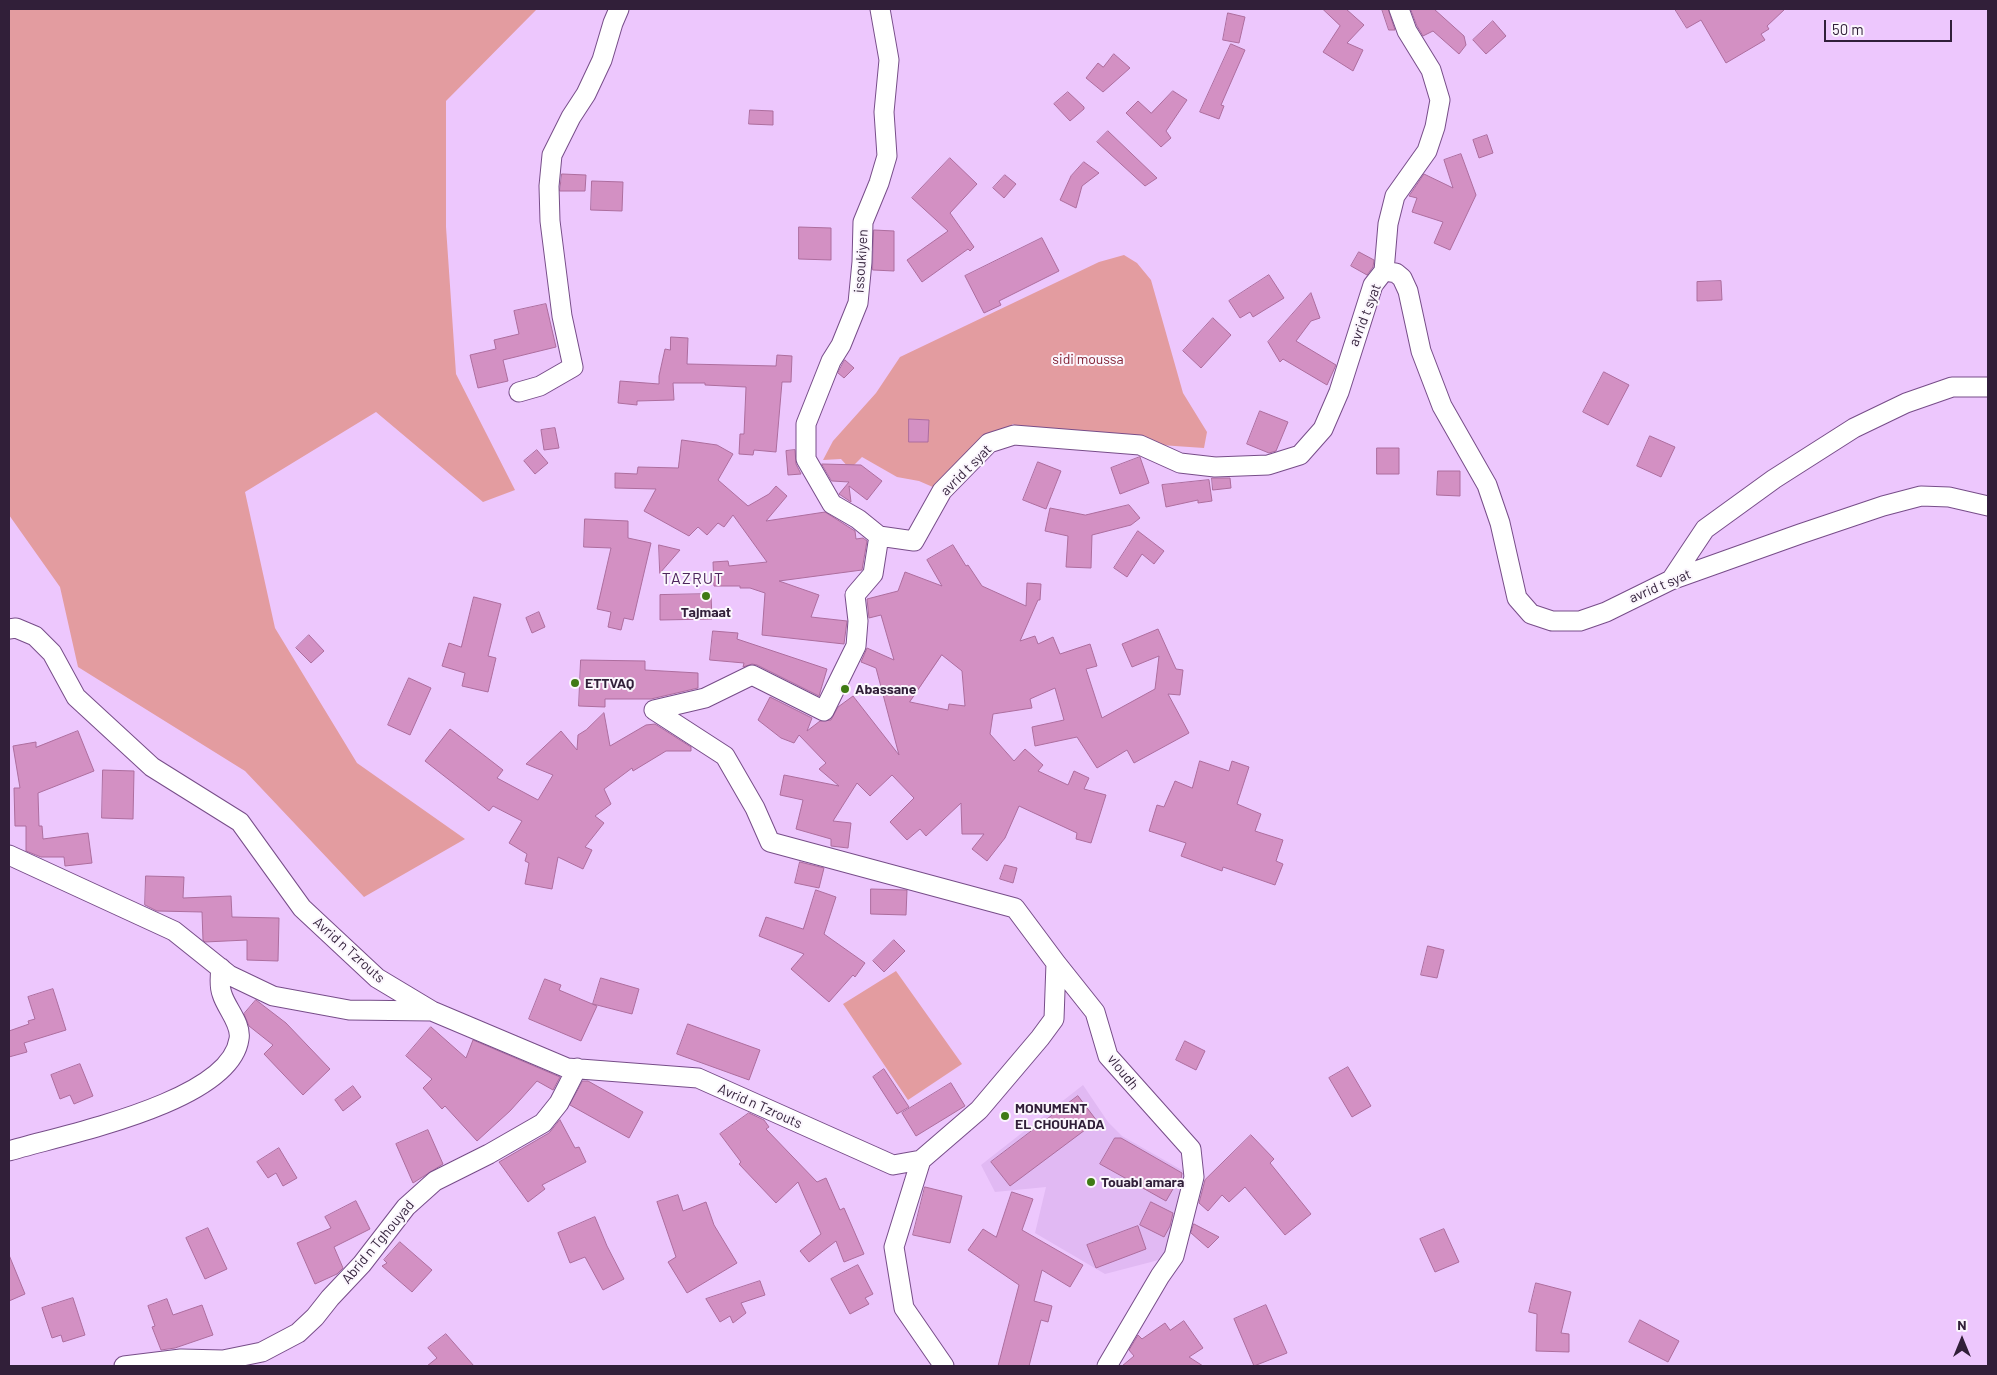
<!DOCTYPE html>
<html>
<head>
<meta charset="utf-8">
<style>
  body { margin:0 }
  #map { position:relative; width:1997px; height:1375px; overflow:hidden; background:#edc7fd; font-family:Barlow,sans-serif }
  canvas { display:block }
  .frame { position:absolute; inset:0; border:10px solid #311f39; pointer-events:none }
  .north { position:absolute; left:1937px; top:1315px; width:50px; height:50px; -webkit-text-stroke:4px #fbf6fd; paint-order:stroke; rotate:0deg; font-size:14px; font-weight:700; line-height:20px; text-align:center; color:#311f39 }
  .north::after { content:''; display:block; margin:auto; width:18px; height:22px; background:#311f39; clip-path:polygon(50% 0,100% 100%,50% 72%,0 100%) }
  .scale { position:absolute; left:1824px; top:20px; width:128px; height:22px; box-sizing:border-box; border:2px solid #311f39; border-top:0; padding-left:6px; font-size:15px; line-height:18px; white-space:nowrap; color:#311f39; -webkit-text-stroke:4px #fbf6fd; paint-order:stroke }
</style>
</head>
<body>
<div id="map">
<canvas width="1997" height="1375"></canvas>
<div class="frame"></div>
<div class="north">N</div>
<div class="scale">50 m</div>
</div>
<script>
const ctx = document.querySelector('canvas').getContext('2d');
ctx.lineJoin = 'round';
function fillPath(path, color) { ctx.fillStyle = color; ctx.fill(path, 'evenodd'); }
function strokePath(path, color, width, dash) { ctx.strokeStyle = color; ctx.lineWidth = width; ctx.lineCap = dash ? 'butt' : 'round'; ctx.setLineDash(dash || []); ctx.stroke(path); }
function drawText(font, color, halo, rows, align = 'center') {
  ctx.font = font + ' Barlow,sans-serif'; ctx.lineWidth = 4; ctx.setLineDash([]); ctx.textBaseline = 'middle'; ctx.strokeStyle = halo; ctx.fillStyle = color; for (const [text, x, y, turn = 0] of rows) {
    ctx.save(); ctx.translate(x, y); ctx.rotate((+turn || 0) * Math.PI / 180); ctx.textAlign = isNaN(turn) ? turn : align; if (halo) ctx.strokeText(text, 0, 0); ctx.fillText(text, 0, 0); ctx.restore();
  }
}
const built = new Path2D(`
  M1083,1085L1108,1122L1122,1136L1194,1177L1174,1256L1105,1274L1035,1233L1046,1187L995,1192L981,1165Z`);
const green = new Path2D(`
  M9,9H537L446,101V227L456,374L515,490L483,502L376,412L245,492L275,628L357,763L465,839L364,897L245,771L78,667L60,587L9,515Z
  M1124,255L1137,263L1151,280L1183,393L1207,432L1204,448L1029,436L1013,424L989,443L942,491L919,481L897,477L862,457L850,469L841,459L823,460L833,441L876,393L900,357L1099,262Z
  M896,971L962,1064L908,1100L843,1004Z`);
const building = new Path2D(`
  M1323,9H1346L1364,25L1347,43L1363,50L1353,71L1323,52L1340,26Z
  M1382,9H1388L1395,30H1389Z
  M1411,9H1434L1464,36L1466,45L1459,54L1433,31L1423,36L1417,26Z
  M1675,9H1785L1767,26L1769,29L1761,34L1765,40L1726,63L1701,20L1687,28Z
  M1228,13L1245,17L1239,43L1223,40Z
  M1493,21L1506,36L1486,54L1473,40Z
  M1231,44L1245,50L1221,105L1224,106L1219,119L1200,112Z
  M1114,54L1130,68L1103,92L1086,78L1098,63L1103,67Z
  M1173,91L1187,100L1166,131L1171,138L1161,147L1126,113L1138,101L1151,113Z
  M1068,92L1084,107V109L1070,121L1054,104Z
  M750,110L773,111V125L749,124Z
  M1108,131L1157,178L1145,186L1097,142Z
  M1487,135L1493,153L1479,158L1473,140Z
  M1461,154L1476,195L1450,250L1434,243L1443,222L1412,212L1417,198L1409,196L1424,174L1453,188L1444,160Z
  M950,158L977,184L950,213L974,247L970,251L968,249L922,282L907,260L948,231L912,198Z
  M1084,162L1099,173L1082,186L1076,208L1060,200L1071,176Z
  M562,174L586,175L585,191H560Z
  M1005,175L1016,184L1004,198L993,188Z
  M592,181L623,182L622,211L591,210Z
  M799,227L831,228V260L799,259Z
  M874,230L894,231V271L873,270Z
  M1042,238L1059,271L999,301L1001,305L984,313L965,276Z
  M1359,252L1374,260L1373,267L1367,275L1351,266Z
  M1269,275L1284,298L1253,317L1250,312L1240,318L1229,301Z
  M1721,281L1722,300L1697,301V282Z
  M1311,293L1320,318L1311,321L1296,341L1336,365L1327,385L1283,359L1280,362L1268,342Z
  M546,304L556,347L503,360L508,381L478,388L470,355L496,349L494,340L519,334L514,311Z
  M1213,318L1231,335L1201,368L1183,351Z
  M671,337L688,338L687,364L776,366L777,355L792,356L791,382H782L776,452L754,450L753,455L739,454L740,434H744L746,387L705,385V383H673L674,400L637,401V405L618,403L620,381L659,384V376L665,349L670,350Z
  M845,360L854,368L844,378L838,373Z
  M1604,372L1629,385L1608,425L1583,412Z
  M1260,411L1288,422L1276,451L1269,453L1247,444Z
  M909,419L929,420L928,442H909Z
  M555,428L559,448L544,450L541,430Z
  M1650,436L1675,447L1661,477L1637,466Z
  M682,440L717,445L733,454L718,480L748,506L769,494L776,486L787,496L766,521L825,512L855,531L856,539L863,538L867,541L862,570L779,581L819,595L811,617L847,621L844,644L762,635L765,593L750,588H740V586H714L713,562L728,561L729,566L767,562L733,515L724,527L718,523L707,535L698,527L689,536L644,511L656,489L615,488V473L637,474L638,467L678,468Z
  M1377,448H1399V474H1377Z
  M537,450L548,463L535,474L524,461Z
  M795,450L796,464L801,474L788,475L786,451Z
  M1140,457L1149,483L1120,494L1111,468Z
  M1038,462L1061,471L1046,509L1023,500Z
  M822,464L861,465L882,481L867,500L849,486L851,502L839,494L849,482L832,481Z
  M1438,471H1460V496L1437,495Z
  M1212,478H1230L1231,488L1213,490Z
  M1209,480L1212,501L1198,503V500L1166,507L1162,485Z
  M1129,505L1140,518L1131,525L1092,535L1091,568L1066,567L1068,536L1045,531L1050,508L1085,515Z
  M585,519L628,521V538L651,543L633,620L624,618L621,630L608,627L611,612L597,609L611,548L584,547Z
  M1138,531L1164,551L1154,564L1142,554L1127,577L1114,568Z
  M659,545L680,550L660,573Z
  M953,545L966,566L968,565L982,586L1026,606L1027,583L1041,584L1040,600H1038L1020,641L1035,636L1038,644L1053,637L1060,654L1090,644L1097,666L1086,669L1102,718L1155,689L1159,656L1132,667L1122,644L1158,629L1176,669L1183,670L1180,695L1168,694L1189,733L1134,763L1127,750L1097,768L1077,737L1035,746L1032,727L1064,720L1055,688L1030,699L1032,708L993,714L990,734L1014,761L1025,749L1043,765L1038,771L1068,785L1074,771L1089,778L1084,789L1106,795L1091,843L1076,839L1077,833L1019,806L1005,838L987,861L972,849L984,834H962L961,803L926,836L920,829L907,840L890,822L914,798L892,775L870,796L857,783L833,821L851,823L848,848L831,846V839L796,829L803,800L780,795L784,775L839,786L819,769L826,763L799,735L794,743L781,738L758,720L770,697L812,718L807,731L820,721L831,720L838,707L853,696L899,755L876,668L861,662L867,648L894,660L881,615L869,618L867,599L898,591L905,572L942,586L927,560ZM942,655L962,671L965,706L949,704L948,710L910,702Z
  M711,594L712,619L660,620V595Z
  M474,597L501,604L488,656L496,658L488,692L462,686L465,673L442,666L449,643L461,647Z
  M539,612L545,627L532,633L526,618Z
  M713,631L738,633L737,639L827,669L819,696L757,665L752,664L743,667L744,663L710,660Z
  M309,635L324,651L311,663L296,648Z
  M581,660L645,661V670L698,673V688L651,699H605V707L579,706Z
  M409,678L431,688L410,735L388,725Z
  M604,713L610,746L646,725L655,724L691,747V751H666L633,771L632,768L604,789L611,804L595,816L604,823L585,847L592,850L583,869L558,857L552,889L525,884L529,863L525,861L527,854L509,843L522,821L493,806L489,811L425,761L450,729L503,770L497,778L538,800L553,775L526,764L561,731L577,750L578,735L586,730Z
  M78,731L94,771L38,793L39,826H42L43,839L88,833L92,863L65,866L64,857H41L26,851V826H15L14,788H20L13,746L36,742V747Z
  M1200,761L1229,771L1232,761L1249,767L1237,804L1261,814L1255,831L1283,840L1276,861L1283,864L1275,885L1223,867L1222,871L1181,856L1186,843L1149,831L1157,805L1164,807L1175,781L1192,788Z
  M103,770L134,771L133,819L102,818Z
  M800,862L824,868L819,888L795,883Z
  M1005,865L1017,868L1013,883L1000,879Z
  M146,876L184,877L183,898L231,896L232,917L279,918L278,961L247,960V940L205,942L203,940L202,912L157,911L145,905Z
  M871,889L907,890L906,915L871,914Z
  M816,890L836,897L824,934L865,963L855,977L853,975L829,1002L791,969L804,954L759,936L766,917L803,929Z
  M894,940L905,951L884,972L873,961Z
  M1428,946L1444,950L1437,978L1421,975Z
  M601,978L639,989L632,1014L593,1004Z
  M545,979L561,985L559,990L597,1006L581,1041L529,1019Z
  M53,989L66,1030L24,1043L27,1052L9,1057V1031L29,1024L28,1021L35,1019L28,997Z
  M256,1000L286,1023L330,1069L303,1095L264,1054L273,1045L249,1026L244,1014Z
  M688,1024L760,1050L749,1080L677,1054Z
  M431,1027L466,1058L473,1040L560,1077L553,1090L537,1081L510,1111L477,1141L445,1106L442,1109L423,1088L432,1079L406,1056Z
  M1185,1041L1205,1051L1196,1070L1176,1060Z
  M80,1064L93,1096L74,1104L70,1095L60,1099L51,1075Z
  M1348,1067L1371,1106L1352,1117L1329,1078Z
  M884,1069L909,1107L897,1114L873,1077Z
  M583,1081H588L643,1112L629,1138L570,1105Z
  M951,1083L965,1106L916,1136L902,1113Z
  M353,1086L361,1097L343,1111L335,1100Z
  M1078,1096L1097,1121L1010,1186L991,1162Z
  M749,1113L764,1120L769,1127L766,1129L817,1182L826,1178L840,1210L844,1208L864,1254L844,1262L836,1241L809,1262L800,1251L821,1234L798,1182L776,1203L739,1164L741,1162L720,1134Z
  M560,1120L575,1148L579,1147L586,1162L542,1185L545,1189L528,1202L499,1162L549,1133Z
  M428,1130L443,1164L413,1183L396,1144Z
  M1251,1135L1274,1159L1270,1163L1311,1214L1285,1235L1245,1187L1229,1202L1222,1195L1208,1211L1199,1203L1205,1180Z
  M1115,1138H1121L1182,1173L1180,1185L1177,1182L1166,1201L1100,1164Z
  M279,1148L297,1178L283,1186L276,1173L268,1178L257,1162Z
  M925,1187L962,1196L950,1243L913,1235Z
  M1012,1192L1033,1199L1022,1230L1083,1265L1070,1287L1042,1270L1034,1301L1052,1306L1048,1322L1041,1320L1029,1366H998L1019,1285L968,1250L983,1229L996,1237Z
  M678,1195L683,1211L706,1202L714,1225L737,1263L687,1293L668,1262L676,1257L657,1202Z
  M356,1201L370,1229L334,1247L343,1268L337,1274L315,1284L297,1243L331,1228L325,1217Z
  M1151,1202L1173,1213L1170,1226L1164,1237L1140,1225Z
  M595,1217L607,1246L624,1279L603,1290L585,1257L570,1263L558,1233Z
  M1194,1224L1219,1237L1208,1248L1191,1233Z
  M1138,1226L1146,1249L1096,1268L1087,1245Z
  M208,1228L227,1269L205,1279L186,1238Z
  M1444,1229L1459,1262L1435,1272L1420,1239Z
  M400,1242L432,1270L412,1292L382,1266L387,1263L384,1260Z
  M9,1255L25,1294L9,1301Z
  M858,1265L873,1294L865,1298L869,1304L850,1314L831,1279Z
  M760,1281L765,1295L741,1303L746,1313L733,1323L730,1316L720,1322L706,1299Z
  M1536,1283L1571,1292L1561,1333L1569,1334V1352L1536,1351L1537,1314L1529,1312Z
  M73,1298L85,1335L63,1342L61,1335L52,1338L42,1308Z
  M167,1299L173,1315L202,1305L213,1335L175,1348L161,1350L152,1327L155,1326L148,1306Z
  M1266,1305L1287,1353L1254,1366L1234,1319Z
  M1640,1320L1679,1341L1668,1362L1629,1342Z
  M1184,1321L1203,1348L1189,1357L1203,1366H1122L1134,1356L1129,1350L1138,1335L1142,1339L1165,1323L1170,1330Z
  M446,1334L474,1366H427L437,1358L428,1348Z`);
const minor = new Path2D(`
  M1384,271L1388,224L1395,196L1427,151L1435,127L1440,100L1431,70L1407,31L1399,9
  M519,392L540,386L573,367L562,316L550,221L549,186L552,155L571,117L586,94L602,60L613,23L619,9
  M879,536L858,519L832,504L806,459V424L831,361L841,345L858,303L862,262L863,222L879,183L887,156L884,112L889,60L880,9
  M1671,580L1705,529L1774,479L1854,428L1906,403L1952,387H1988
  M9,629L16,628L35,636L52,653L76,697L152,767L240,822L302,908L377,978L432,1011L567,1068L698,1078L893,1165L921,1160L979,1110L1040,1038L1054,1019L1056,963L1015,908L770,842L755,808L725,756L654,710
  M654,710L705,698L752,675L824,711L856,646L858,621L855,595L873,574L879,536L914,541L942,491L989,443L1014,435L1140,445L1180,463L1215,467L1268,465L1300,455L1323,429L1339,392L1373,285L1384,271L1396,273L1402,278L1408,291L1421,351L1442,406L1487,485L1500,523L1517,598L1531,614L1552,621H1580L1606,612L1671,580L1800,534L1883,506L1921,496L1949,497L1988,506
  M9,855L174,931L229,975L273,996L349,1010L432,1011
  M1056,963L1095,1012L1108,1056L1191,1149L1194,1177L1174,1256L1160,1276L1107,1366
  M9,1151C61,1135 230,1103 239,1039C242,1024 226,1008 222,994C219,986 220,976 221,968
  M921,1160L894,1247L904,1308L944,1366
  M124,1366L181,1359L223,1360L262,1352L298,1333L315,1317L330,1298L362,1264L406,1207L435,1181L489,1154L543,1123L559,1103L577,1068`);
const markers = [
  [706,596,5,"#3f7a14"],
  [575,683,5,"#3f7a14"],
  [845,689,5,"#3f7a14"],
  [1005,1116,5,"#3f7a14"],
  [1091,1182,5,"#3f7a14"]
];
const streetNames = [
  ["issoukiyen",861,261,-86],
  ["avrid t syat",1365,315,-69],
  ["avrid t syat",966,470,-45],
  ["avrid t syat",1660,586,-23],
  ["Avrid n Tzrouts",349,950,42],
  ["vloudh",1123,1072,51],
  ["Avrid n Tzrouts",760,1106,24],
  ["Abrid n Tghouyad",378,1242,-50]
];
const parkNames = [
  ["sidi moussa",1088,359]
];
const poiNames = [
  ["Tajmaat",706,612,"center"],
  ["ETTVAQ",585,683],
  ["Abassane",855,689],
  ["MONUMENT",1015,1108],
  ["EL CHOUHADA",1015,1124],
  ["Touabi amara",1101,1182]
];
const quarterNames = [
  ["TAZṚUT",693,579]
];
fillPath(built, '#e1b9f3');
fillPath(green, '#e39ca0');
fillPath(building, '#d390c3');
strokePath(building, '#ad6d9e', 1);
strokePath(minor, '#774d89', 21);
strokePath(minor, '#fff', 19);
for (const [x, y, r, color] of markers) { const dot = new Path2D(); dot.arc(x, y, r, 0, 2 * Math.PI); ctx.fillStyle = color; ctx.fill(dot); strokePath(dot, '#fbf6fd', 2); }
drawText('14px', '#311f39', '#fbf6fd', streetNames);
drawText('14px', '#7e1a2d', '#fbf6fd', parkNames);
drawText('bold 14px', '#311f39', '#fbf6fd', poiNames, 'left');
ctx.letterSpacing = '1px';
drawText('16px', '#4d255d', '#fbf6fd', quarterNames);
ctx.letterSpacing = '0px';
</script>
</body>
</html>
